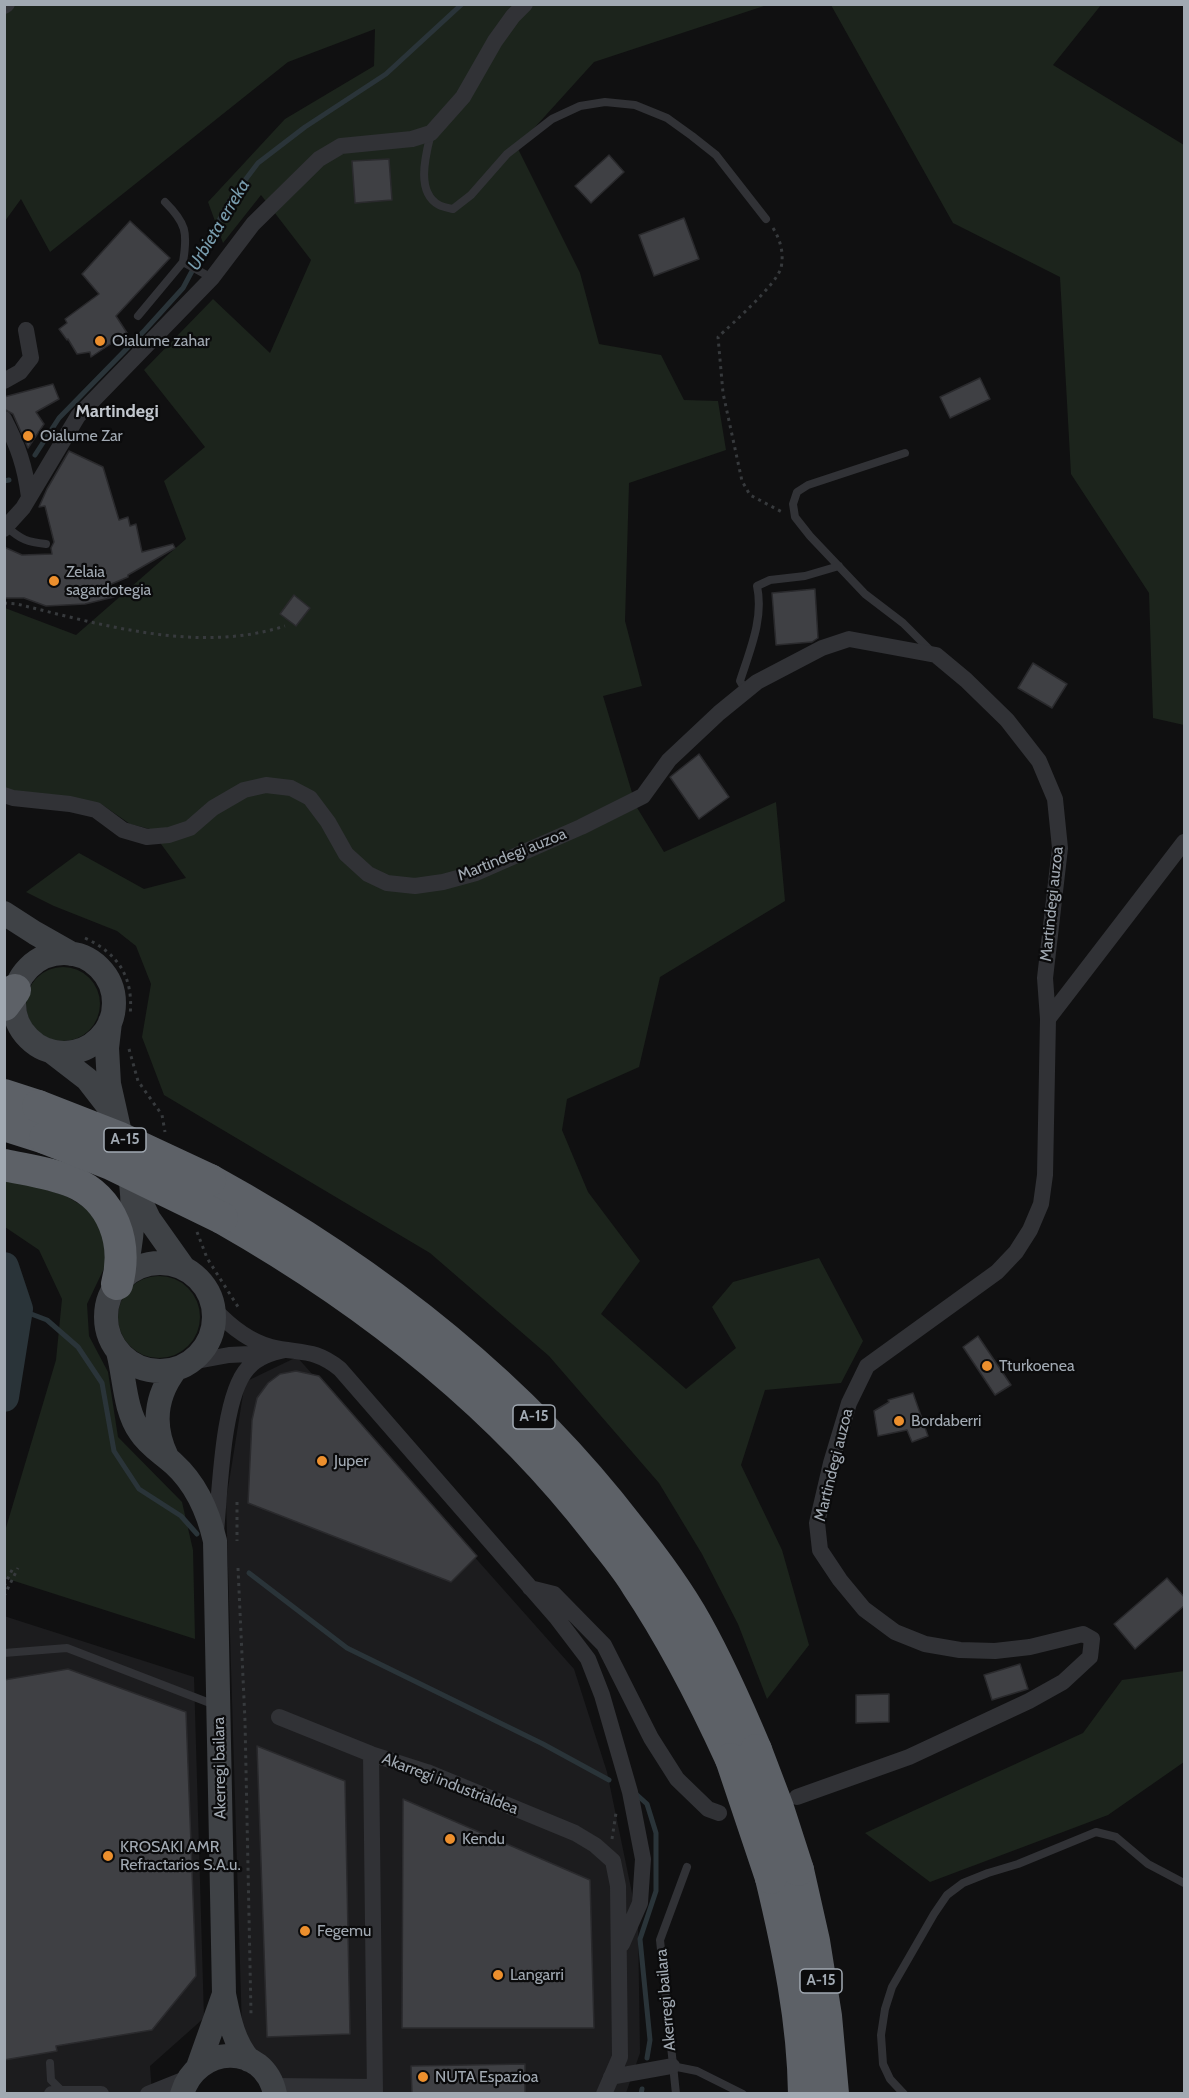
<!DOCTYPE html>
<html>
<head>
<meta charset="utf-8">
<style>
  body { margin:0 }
  #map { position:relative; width:1189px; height:2098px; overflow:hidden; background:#101011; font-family:Cabin,sans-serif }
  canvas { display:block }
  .frame { position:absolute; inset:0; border:6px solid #a1a9b2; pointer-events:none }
</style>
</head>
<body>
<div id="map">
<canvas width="1189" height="2098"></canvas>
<div class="frame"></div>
</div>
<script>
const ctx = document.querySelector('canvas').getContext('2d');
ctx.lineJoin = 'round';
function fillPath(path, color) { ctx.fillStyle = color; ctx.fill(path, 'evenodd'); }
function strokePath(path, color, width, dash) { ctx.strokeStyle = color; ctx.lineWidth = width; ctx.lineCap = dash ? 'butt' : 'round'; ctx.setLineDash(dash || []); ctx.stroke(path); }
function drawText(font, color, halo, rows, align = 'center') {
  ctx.font = font + ' Cabin,sans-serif'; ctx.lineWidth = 4.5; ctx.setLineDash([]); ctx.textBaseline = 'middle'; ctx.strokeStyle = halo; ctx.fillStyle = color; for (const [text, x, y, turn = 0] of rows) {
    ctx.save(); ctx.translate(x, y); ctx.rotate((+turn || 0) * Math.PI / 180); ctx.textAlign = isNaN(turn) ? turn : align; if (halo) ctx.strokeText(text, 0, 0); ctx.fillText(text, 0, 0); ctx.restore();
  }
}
const built = new Path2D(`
  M297,1357L574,1669L607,1772L638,1922L640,2053L626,2093H282L259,2053L250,2044L242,2030L226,1501L245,1382Z
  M4,1616L194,1677L204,2018L150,2066L152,2093H5Z`);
const green = new Path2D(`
  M4,5H767L594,62L517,147L580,273L599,344L661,355L684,400L718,401L726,450L629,483L625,621L642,686L603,696L636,806L664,852L776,802L785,901L660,977L639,1067L567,1099L562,1130L588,1192L640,1261L601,1314L686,1389L736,1348L712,1307L733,1282L819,1258L863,1341L841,1383L765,1390L741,1465L782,1550L809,1645L767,1699L738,1624L702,1554L659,1483L549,1356L430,1253L164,1095L142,1037L151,984L136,946L117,931L54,906L26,892L79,853L144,889L186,878L150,829L130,824L101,804L5,803V608L76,635L186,539L164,481L205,447L144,370L213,299L270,353L311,260L261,195L223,243L208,202L285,119L374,66L375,29L288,62L50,252L21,199L5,221Z
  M831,5H1101L1053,65L1184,145V725L1153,718L1149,593L1071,474L1060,277L953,223Z
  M26 1004a37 37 0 1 1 74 0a37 37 0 1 1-74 0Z
  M5,1177L66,1196L86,1208L106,1231L109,1258L87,1304L89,1336L108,1372L118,1437L182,1502L193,1550L195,1639L5,1578V1531L56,1360L62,1299L39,1250L5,1227Z
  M118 1317a41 41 0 1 1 82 0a41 41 0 1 1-82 0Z
  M1184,1671V1762L1108,1815L930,1882L865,1833L1083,1733L1122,1680Z`);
const stream = new Path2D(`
  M35,455L59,418L145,330L183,288L230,200L258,163L305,127L386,74L462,4
  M4,481L9,480
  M18,1309L47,1320L78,1347L102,1383L114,1451L139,1489L181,1516L197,1534
  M249,1573L347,1648L543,1744L609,1780
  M636,1794L647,1804L656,1833V1891L640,1939L650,2040L647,2058
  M641,2094L642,2089`);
const river = new Path2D(`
  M4,1267L18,1309L4,1397`);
const building = new Path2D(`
  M609,155L624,172L591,203L575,186Z
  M389,159L392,200L355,203L352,161Z
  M684,218L699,259L654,276L639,235Z
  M130,221L170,258L116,316L127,333L91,357L90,352L77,354L68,339L67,340L59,329L67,323L65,319L99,294L82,274Z
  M980,378L990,399L950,418L940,397Z
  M53,384L59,399L36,412L44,424L28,448L13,414L4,409V397Z
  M69,451L103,467L119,520L128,517L130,526L136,524L142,552L173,544L175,548L128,575V577L109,585L114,597L85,604L46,606L24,598H4V547L22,555L52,554L51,548L54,542L45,506L39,507L47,489Z
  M815,589L818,638L812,642L776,645L772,593Z
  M294,595L310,608L296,626L280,614Z
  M1033,663L1067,684L1052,708L1018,688Z
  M699,754L729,797L699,819L670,777Z
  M978,1336L1011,1385L995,1395L963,1347Z
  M296,1371L319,1376L477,1556L451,1582L248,1503L252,1420L257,1398L268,1383L280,1374Z
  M913,1393L928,1436L912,1442L907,1430L878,1436L874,1411L889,1402L888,1400Z
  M1167,1578L1185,1598V1605L1135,1649L1114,1624Z
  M1020,1664L1028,1689L992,1700L984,1675Z
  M68,1669L186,1712L196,1976L152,2030L56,2046L57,2051L4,2060V1680Z
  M889,1694V1722L856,1723V1695Z
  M257,1746L345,1781L350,2034L267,2037Z
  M403,1799L590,1880L594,2028H402Z
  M525,2064V2094H412L411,2066Z`);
const path = new Path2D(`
  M773,228C781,241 784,254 781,268C776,285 732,324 718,337L723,393L742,481L750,495L782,512
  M4,603L17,604C103,625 198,654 285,626
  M85,938C119,954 134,978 130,1016
  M129,1049L138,1081L162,1115L165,1132
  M197,1232L207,1258L240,1310
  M237,1502V1541
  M238,1568L245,1721L251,2014
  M4,1586L14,1566
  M4,1596L18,1568
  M612,1839L616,1813`);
const lane = new Path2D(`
  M431,133C426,154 415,192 439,205C443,207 449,208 453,209L471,195L507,154L552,119L580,106L605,102L635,105L667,118L692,136L716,155L766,219
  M165,202C186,223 188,232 183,262L212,278
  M138,316L183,262
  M905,453L808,485L797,492L793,504L795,517L810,536L865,594L903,623L931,651
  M7,527C21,540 28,542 46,544
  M746,691L740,681C750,650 764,618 757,586L770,580L805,576L839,566
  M4,1653L67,1648L215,1705
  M50,2063L51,2080L63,2092
  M672,2066L697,2071L743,2094
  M676,2094L660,1940L687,1867
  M904,2094L890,2079L883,2064L881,2035L885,2009L892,1987L934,1914L947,1895L963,1883L988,1873L1018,1864L1096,1832L1116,1837L1148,1864L1184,1883`);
const street = new Path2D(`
  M4,6L7,4
  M4,381L20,372L31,358L26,330
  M4,419C18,446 25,466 29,497
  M4,529L23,508L78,416L212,278L253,224L319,159L341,146L412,139L431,133L463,97L495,41L513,16L525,4
  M4,795L13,798L70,804L96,810L123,830L147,837L169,835L190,828L213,808L244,790L266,785L291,788L310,798L328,822L346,854L368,874L387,883L415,886L443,882L476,873L581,827L643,796L669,760L719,713L757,682L822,648L849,639L936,655L966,680L1007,720L1039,761L1055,799L1060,848L1045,978L1048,1019
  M214,1309C230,1326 248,1341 271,1347C300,1354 314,1348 340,1369L556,1617L588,1659L602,1695L630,1792L643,1859L640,1903L622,1944
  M191,1362L229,1355L270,1353
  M216,1532C220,1492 222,1396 248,1368C258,1357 271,1353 285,1350
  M530,1588L554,1594L604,1645L651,1738L677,1779L708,1809L719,1813
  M279,1717L371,1754
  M797,1797L909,1757L1029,1701L1063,1682L1090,1657L1092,1639L1083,1634L1030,1647L995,1651L960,1650L925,1644L895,1632L864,1609L840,1580L820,1550L817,1523L831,1463L849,1403L867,1366L997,1272L1016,1252L1030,1230L1041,1204L1045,1175L1048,1019L1184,842
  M611,2077L672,2066
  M273,2086L375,2087
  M52,2094H101
  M148,2094L188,2078
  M375,2094L371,1754L427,1772L575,1833L595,1845L613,1861L618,1886L620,2057L604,2094`);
const secondary = new Path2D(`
  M4,913L35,933L72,954
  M14 1003a50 50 0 1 1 100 0a50 50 0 1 1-100 0Z
  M110,1022L107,1048L109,1084L131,1182C134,1209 133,1235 127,1262
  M52,1052L87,1079L111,1110
  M136,1192L149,1219L183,1267
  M106 1317a54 54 0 1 1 108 0a54 54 0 1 1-108 0Z
  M118,1352C125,1378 124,1409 140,1432C149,1446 162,1453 174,1464C196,1484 208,1511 215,1541L224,1994C229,2018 233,2041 249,2060
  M167,1457C152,1426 155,1396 176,1369
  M198,2067L224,1994
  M182,2094C196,2045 264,2041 275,2094`);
const highway = new Path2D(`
  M4,1005L15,990
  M4,1095L38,1106
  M4,1125L45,1138
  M4,1165C27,1170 51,1173 73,1182C113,1199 128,1243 117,1284
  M210,1180C370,1268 517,1381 629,1527C653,1557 677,1589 696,1623C719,1664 738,1707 756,1750
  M222,1218C366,1300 497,1402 598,1533C611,1550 625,1566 636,1584C673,1639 703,1698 731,1759
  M798,1870L814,1941L826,2016L833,2094
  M771,1878C788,1949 803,2020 804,2094`);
const highwayBridge = new Path2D(`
  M38,1106L120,1138L210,1180
  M45,1138L111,1164L222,1218
  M756,1750L778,1808L798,1870
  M731,1759L771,1878`);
const markers = [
  [100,341,6,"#ec8f2d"],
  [28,436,6,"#ec8f2d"],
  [54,581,6,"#ec8f2d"],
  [987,1366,6,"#ec8f2d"],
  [899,1421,6,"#ec8f2d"],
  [322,1461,6,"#ec8f2d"],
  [450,1839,6,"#ec8f2d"],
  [108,1856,6,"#ec8f2d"],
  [305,1931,6,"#ec8f2d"],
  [498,1975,6,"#ec8f2d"],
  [423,2077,6,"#ec8f2d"]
];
const shields = [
  [125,1140,42],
  [534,1417,42],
  [821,1981,42]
];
const shieldNames = [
  ["A-15",125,1140],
  ["A-15",534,1417],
  ["A-15",821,1981]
];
const poiNames = [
  ["Oialume zahar",112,341],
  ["Oialume Zar",40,436],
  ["Zelaia",66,572],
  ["sagardotegia",66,590],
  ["Tturkoenea",999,1366],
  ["Bordaberri",911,1421],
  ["Juper",334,1461],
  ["Kendu",462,1839],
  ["KROSAKI AMR",120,1847],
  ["Refractarios S.A.u.",120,1865],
  ["Fegemu",317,1931],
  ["Langarri",510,1975],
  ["NUTA Espazioa",435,2077]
];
const streetNames = [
  ["Martindegi auzoa",512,855,-22],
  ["Martindegi auzoa",1052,904,-84],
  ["Martindegi auzoa",834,1465,-76],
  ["Akerregi bailara",220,1768,-91],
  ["Akarregi industrialdea",450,1784,21],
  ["Akerregi bailara",666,2000,-95]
];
const waterNames = [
  ["Urbieta erreka",219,225,-59]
];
const neighbourhoodNames = [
  ["Martindegi",117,412]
];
fillPath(built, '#1c1c1e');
fillPath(green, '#1c241c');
strokePath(stream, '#2a3439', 5);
strokePath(river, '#2a3439', 30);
fillPath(building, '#3f4044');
strokePath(building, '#2a2a2d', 1.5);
strokePath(path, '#373a3d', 3, [3, 4.5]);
strokePath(lane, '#313236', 8);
strokePath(street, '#313236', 16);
strokePath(secondary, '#3f4246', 24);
strokePath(highway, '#5d6167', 32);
strokePath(highwayBridge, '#5d6167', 32);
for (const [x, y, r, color] of markers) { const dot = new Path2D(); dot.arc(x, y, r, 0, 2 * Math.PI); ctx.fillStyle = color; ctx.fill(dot); strokePath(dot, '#0b0b0c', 2); }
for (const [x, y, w] of shields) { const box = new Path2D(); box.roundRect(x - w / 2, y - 12, w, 24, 4.5); ctx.fillStyle = '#0b0b0c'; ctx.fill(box); strokePath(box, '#a1a9b2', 1.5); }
drawText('bold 15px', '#a1a9b2', null, shieldNames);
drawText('16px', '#a1a9b2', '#0b0b0c', poiNames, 'left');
drawText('16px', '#a1a9b2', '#0b0b0c', streetNames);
drawText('italic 18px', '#789cad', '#0b0b0c', waterNames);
drawText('bold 18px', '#c2c7ce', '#0b0b0c', neighbourhoodNames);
</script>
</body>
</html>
